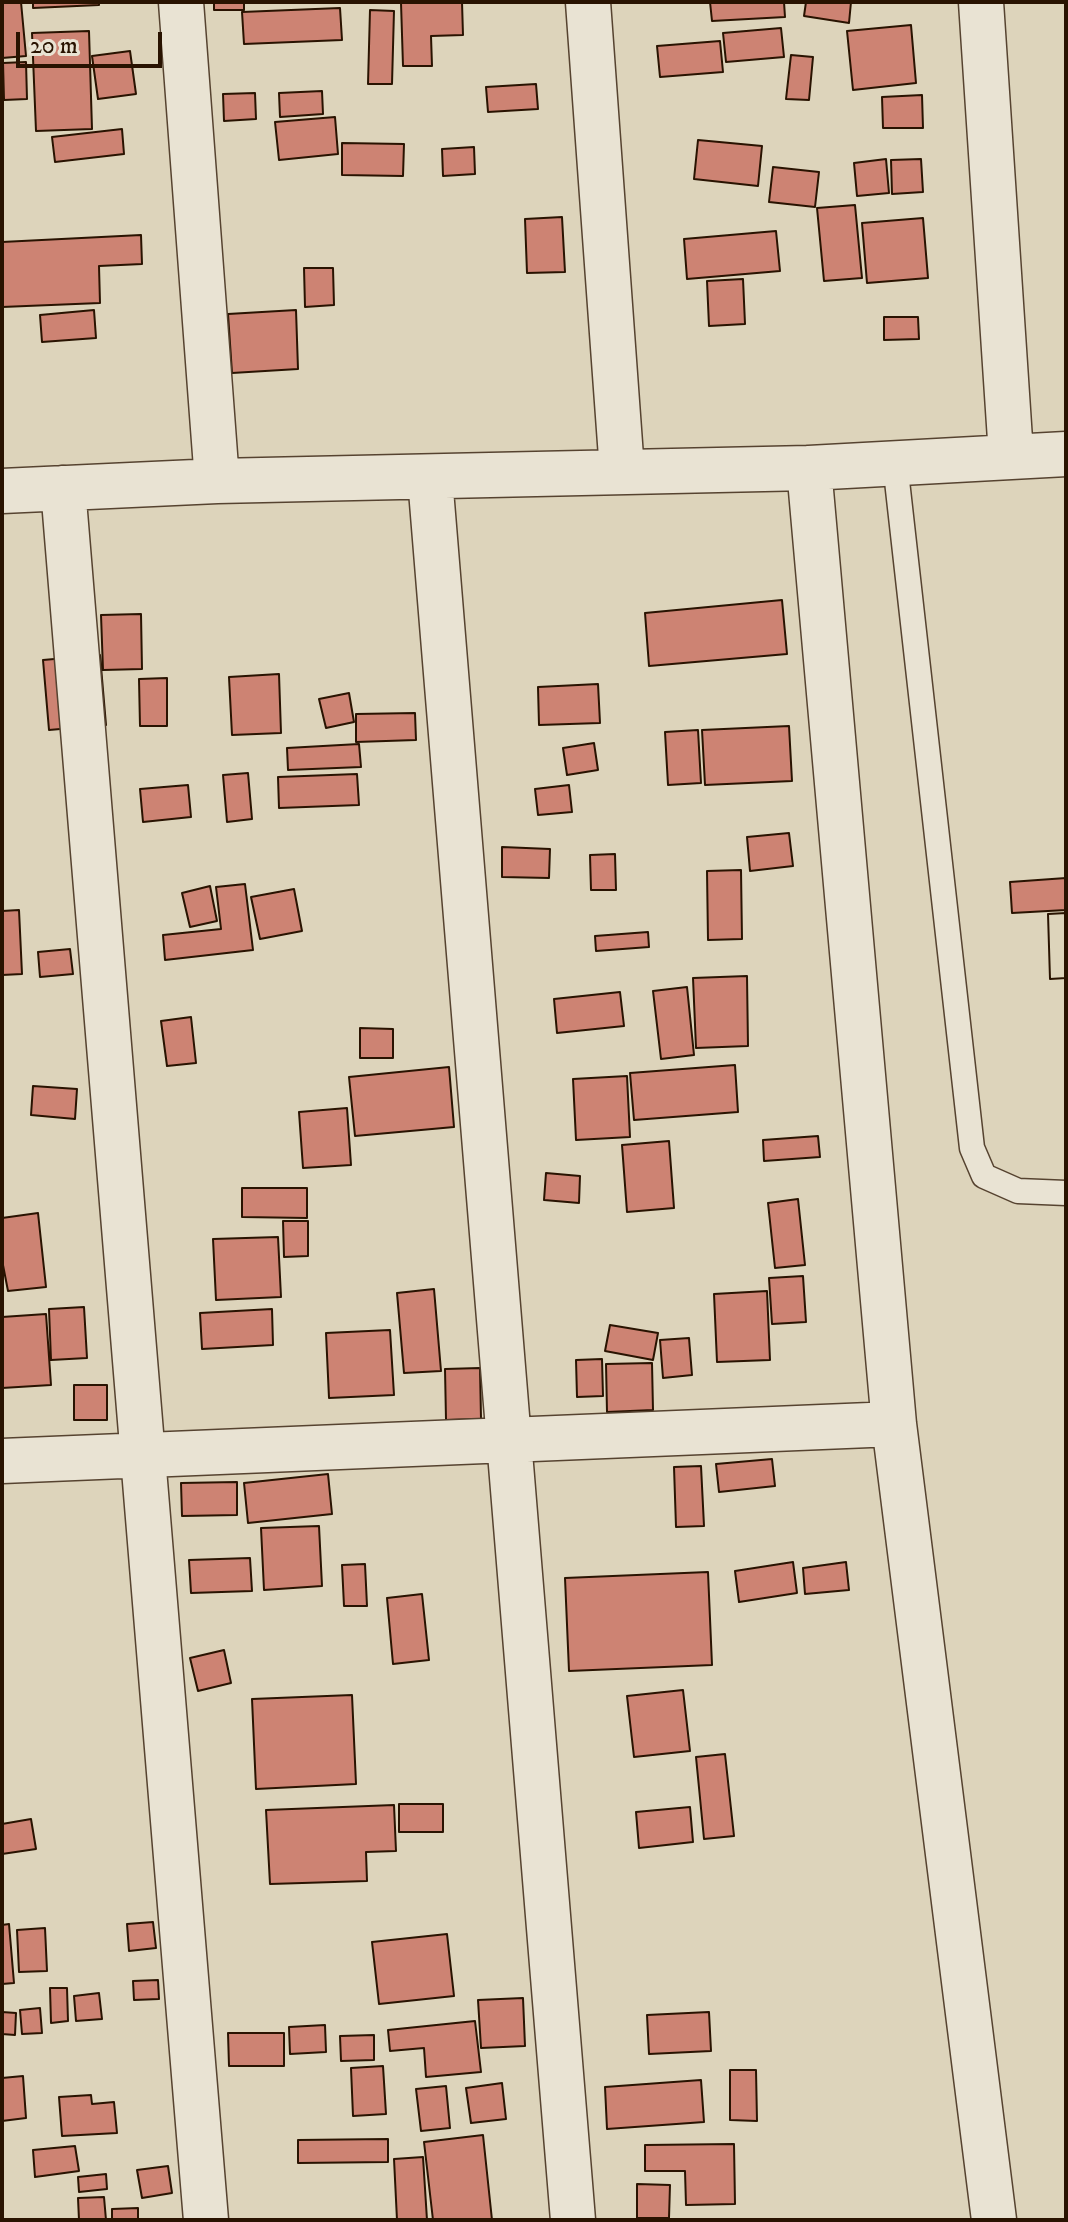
<!DOCTYPE html>
<html>
<head>
<meta charset="utf-8">
<style>
  body { margin:0 }
  #map { position:relative; width:1068px; height:2222px; overflow:hidden; background:#ddd4bb; font-family:"IM FELL DW Pica",serif }
  canvas { display:block }
  .frame { position:absolute; inset:0; border:4px solid #291301; pointer-events:none }
  .scale { position:absolute; left:16px; top:32px; width:146px; height:36px; box-sizing:border-box; border:4px solid #291301; border-top:0; padding-left:10px; font-size:24px; line-height:28px; white-space:nowrap; color:#291301; -webkit-text-stroke:6px #e9e3d3; paint-order:stroke }
</style>
</head>
<body>
<div id="map">
<canvas width="1068" height="2222"></canvas>
<div class="frame"></div>
<div class="scale">20 m</div>
</div>
<script>
const ctx = document.querySelector('canvas').getContext('2d');
ctx.lineJoin = 'round';
function fillPath(path, color) { ctx.fillStyle = color; ctx.fill(path, 'evenodd'); }
function strokePath(path, color, width, dash) { ctx.strokeStyle = color; ctx.lineWidth = width; ctx.lineCap = dash ? 'butt' : 'round'; ctx.setLineDash(dash || []); ctx.stroke(path); }
const building = new Path2D(`
  M2,2H21L26,56L2,58Z
  M33,2H99V5L33,8Z
  M214,2H244V10H214Z
  M462,2L463,35L431,36L432,66H403L401,3Z
  M710,2H784L785,17L712,21Z
  M806,2H851L849,23L804,16Z
  M340,8L342,40L244,44L242,12Z
  M370,10L394,11L392,84H368Z
  M911,25L916,83L853,90L847,31Z
  M781,28L784,57L726,62L723,33Z
  M89,31L92,129L36,131L32,33Z
  M720,41L723,72L660,77L657,46Z
  M130,51L136,94L98,99L92,56Z
  M791,55L813,57L809,100L786,99Z
  M26,62L27,99L4,100L3,63Z
  M536,84L538,109L488,112L486,87Z
  M322,91L323,114L280,117L279,93Z
  M255,93L256,119L224,121L223,94Z
  M922,95L923,128H883L882,97Z
  M335,117L338,154L279,160L275,122Z
  M122,129L124,154L55,162L52,137Z
  M698,140L762,146L758,186L694,179Z
  M342,143L404,144L403,176L342,175Z
  M474,147L475,174L443,176L442,149Z
  M886,159L889,193L857,196L854,163Z
  M921,159L923,192L892,194L891,160Z
  M773,167L819,172L815,207L769,202Z
  M855,205L862,278L824,281L817,208Z
  M562,217L565,272L527,273L525,219Z
  M923,218L928,278L867,283L862,223Z
  M776,231L780,271L687,279L684,239Z
  M141,235L142,264L99,266L100,303L2,307V242Z
  M304,268H333L334,305L305,307Z
  M743,279L745,324L709,326L707,281Z
  M94,310L96,338L42,342L40,315Z
  M296,310L298,369L232,373L228,314Z
  M884,317H918L919,339L884,340Z
  M782,600L787,654L649,666L645,613Z
  M141,614L142,669L103,670L101,615Z
  M100,655L106,725L49,730L43,660Z
  M279,674L281,733L232,735L229,677Z
  M167,678V726H140L139,679Z
  M598,684L600,723L539,725L538,687Z
  M349,693L354,722L326,728L319,699Z
  M415,713L416,740L356,742V714Z
  M789,726L792,781L705,785L702,730Z
  M698,730L701,783L668,785L665,732Z
  M594,743L598,770L567,775L563,748Z
  M359,744L361,767L288,770L287,748Z
  M248,773L252,819L227,822L223,775Z
  M357,774L359,805L279,808L278,777Z
  M188,785L191,817L143,822L140,789Z
  M569,785L572,812L538,815L535,789Z
  M789,833L793,866L750,871L747,837Z
  M502,847L550,849L549,878L502,877Z
  M615,854L616,890H591L590,855Z
  M741,870L742,939L708,940L707,871Z
  M1066,878V910L1012,913L1010,882Z
  M245,884L253,950L165,960L163,935L221,929L216,887Z
  M210,886L217,921L190,927L182,893Z
  M294,889L302,931L260,939L251,897Z
  M19,910L22,974L2,975V911Z
  M1066,913V978L1050,979L1048,914Z
  M1066,913V978L1050,979L1048,914Z
  M648,932L649,947L596,951L595,936Z
  M70,949L73,974L40,977L38,952Z
  M747,976L748,1046L696,1048L693,978Z
  M687,987L694,1055L661,1059L653,991Z
  M620,992L624,1026L557,1033L554,999Z
  M191,1017L196,1063L167,1066L161,1021Z
  M360,1028L393,1029V1058H360Z
  M735,1065L738,1112L634,1120L630,1073Z
  M449,1067L454,1127L355,1136L349,1077Z
  M627,1076L630,1137L576,1140L573,1079Z
  M33,1086L77,1089L75,1119L31,1115Z
  M347,1108L351,1165L303,1168L299,1112Z
  M818,1136L820,1157L764,1161L763,1140Z
  M669,1141L674,1208L627,1212L622,1145Z
  M546,1173L580,1176L579,1203L544,1200Z
  M242,1188H307V1218L242,1217Z
  M798,1199L805,1265L775,1268L768,1203Z
  M38,1213L46,1287L8,1291L2,1260V1218Z
  M283,1221H308V1256L284,1257Z
  M278,1237L281,1297L216,1300L213,1239Z
  M803,1276L806,1322L772,1324L769,1278Z
  M434,1289L441,1371L404,1373L397,1293Z
  M767,1291L770,1360L717,1362L714,1294Z
  M84,1307L87,1358L51,1360L49,1309Z
  M272,1309L273,1345L202,1349L200,1313Z
  M46,1314L51,1385L2,1388V1317Z
  M610,1325L658,1333L653,1360L605,1351Z
  M390,1330L394,1395L329,1398L326,1333Z
  M689,1338L692,1375L663,1378L660,1340Z
  M602,1359L603,1396L577,1397L576,1360Z
  M652,1363L653,1410L607,1412L606,1364Z
  M480,1368L481,1419L446,1420L445,1369Z
  M74,1385H107V1420H74Z
  M772,1459L775,1486L719,1492L716,1464Z
  M701,1466L704,1526L676,1527L674,1467Z
  M328,1474L332,1514L248,1523L244,1483Z
  M237,1482V1515L182,1516L181,1483Z
  M319,1526L322,1586L264,1590L261,1528Z
  M250,1558L252,1591L191,1593L189,1560Z
  M793,1562L797,1593L739,1602L735,1571Z
  M846,1562L849,1590L805,1594L803,1568Z
  M365,1564L367,1606H344L342,1565Z
  M708,1572L712,1665L569,1671L565,1578Z
  M422,1594L429,1660L393,1664L387,1598Z
  M224,1650L231,1683L198,1691L190,1658Z
  M683,1690L690,1751L634,1757L627,1696Z
  M352,1695L356,1784L256,1789L252,1699Z
  M725,1754L734,1836L704,1839L696,1757Z
  M399,1804H443V1832H399Z
  M394,1805L396,1851L366,1852L367,1881L270,1884L266,1810Z
  M690,1807L693,1842L639,1848L636,1812Z
  M31,1819L36,1849L2,1854V1824Z
  M153,1922L156,1948L129,1951L127,1924Z
  M9,1924L14,1983L2,1984V1925Z
  M45,1928L47,1971L19,1972L17,1930Z
  M447,1934L454,1996L379,2004L372,1942Z
  M158,1980L159,1999L134,2000L133,1981Z
  M50,1988H67L68,2021L51,2023Z
  M99,1993L102,2019L76,2021L74,1996Z
  M523,1998L525,2046L481,2048L478,2000Z
  M40,2008L42,2033L22,2034L20,2010Z
  M2,2012L16,2013L15,2035L2,2034Z
  M709,2012L711,2051L649,2054L647,2015Z
  M475,2021L481,2072L426,2077L424,2048L390,2051L388,2030Z
  M325,2025L326,2052L290,2054L289,2027Z
  M228,2033H284V2066H229Z
  M374,2035V2060L341,2061L340,2036Z
  M383,2066L386,2114L353,2116L351,2068Z
  M730,2070H756L757,2121L730,2120Z
  M23,2076L26,2118L2,2121V2078Z
  M701,2080L704,2122L607,2129L605,2087Z
  M502,2083L506,2119L471,2123L466,2088Z
  M446,2086L450,2128L421,2131L416,2089Z
  M91,2095L92,2104L114,2102L117,2133L62,2136L59,2097Z
  M483,2135L492,2220H433L424,2142Z
  M388,2139V2162L298,2163V2140Z
  M734,2144L735,2204L686,2205L685,2171H645V2145Z
  M75,2146L79,2171L35,2177L33,2150Z
  M423,2157L427,2220H397L394,2159Z
  M168,2166L172,2193L142,2198L137,2170Z
  M106,2174L107,2189L79,2192L78,2177Z
  M637,2184L670,2185L669,2218H637Z
  M104,2197L106,2220H79L78,2198Z
  M138,2208V2220H112V2209Z`);
const lane = new Path2D(`
  M895,463L972,1148L984,1176L1018,1191L1066,1193`);
const street = new Path2D(`
  M181,2L217,481
  M588,2L622,471
  M981,2L1011,455
  M809,468L894,1424L994,2220
  M430,478L573,2220
  M63,488L206,2220
  M2,491L217,481L809,468L1066,454
  M2,1461L894,1424`);
fillPath(building, '#cd8373');
strokePath(building, '#291301', 2);
strokePath(lane, '#564330', 27);
strokePath(street, '#564330', 47);
strokePath(lane, '#e9e3d3', 24);
strokePath(street, '#e9e3d3', 44);
</script>
</body>
</html>
